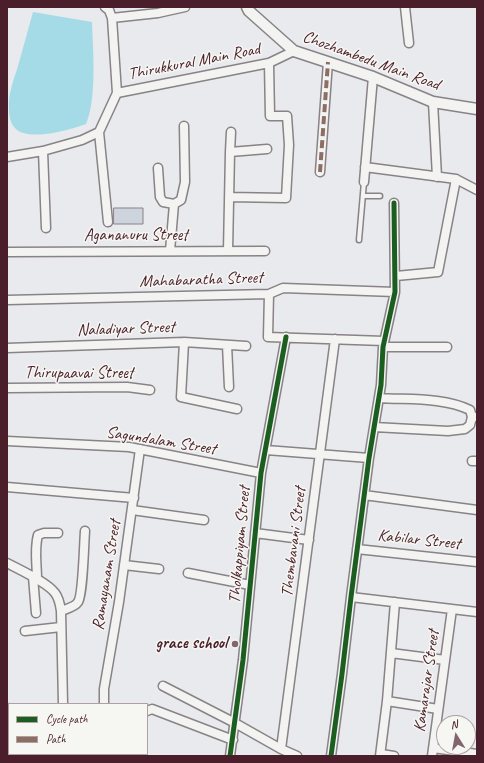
<!DOCTYPE html>
<html>
<head>
<meta charset="utf-8">
<style>
  body { margin:0 }
  #map { position:relative; width:484px; height:763px; overflow:hidden; background:#e8eaed; font-family:Caveat,sans-serif }
  canvas { display:block }
  .frame { position:absolute; inset:0; border:8px solid #4a1f2b; pointer-events:none }
  .legend { position:absolute; left:8px; top:703px; width:140px; height:52px; box-sizing:border-box; background:#f6f6f2; border:1px solid #b1a0a2; margin:0; padding:5px 7px; list-style:none; font-size:12px; color:#4a1f2b }
  .legend li { display:flex; align-items:center; gap:8px; height:20px }
  .legend b { width:20px; border:1px solid #b1a0a2 }
  .north { position:absolute; left:436px; top:715px; width:40px; height:40px; box-sizing:border-box; background:#f6f6f2; border:1px solid #b1a0a2; border-radius:50%; rotate:349deg; font-size:11px; font-weight:700; line-height:16px; text-align:center; color:#4a1f2b }
  .north::after { content:''; display:block; margin:auto; width:14px; height:18px; background:#81666f; clip-path:polygon(50% 0,100% 100%,50% 72%,0 100%) }
</style>
</head>
<body>
<div id="map">
<canvas width="484" height="763"></canvas>
<div class="frame"></div>
<ul class="legend">
<li><b style="height:5px;background:#1b5e20"></b>Cycle path</li>
<li><b style="height:5px;background:#8d6e63"></b>Path</li>
</ul>
<div class="north">N</div>
</div>
<script>
const ctx = document.querySelector('canvas').getContext('2d');
ctx.lineJoin = 'round';
function fillPath(path, color) { ctx.fillStyle = color; ctx.fill(path, 'evenodd'); }
function strokePath(path, color, width, dash) { ctx.strokeStyle = color; ctx.lineWidth = width; ctx.lineCap = dash ? 'butt' : 'round'; ctx.setLineDash(dash || []); ctx.stroke(path); }
function drawText(font, color, halo, rows, align = 'center') {
  ctx.font = font + ' Caveat,sans-serif'; ctx.lineWidth = 3; ctx.setLineDash([]); ctx.textBaseline = 'middle'; ctx.strokeStyle = halo; ctx.fillStyle = color; for (const [text, x, y, turn = 0] of rows) {
    ctx.save(); ctx.translate(x, y); ctx.rotate((+turn || 0) * Math.PI / 180); ctx.textAlign = isNaN(turn) ? turn : align; if (halo) ctx.strokeText(text, 0, 0); ctx.fillText(text, 0, 0); ctx.restore();
  }
}
const water = new Path2D(`
  M33,12L92,22C93,50 97,99 86,124C70,130 27,142 15,128C10,123 9,115 9,108C8,94 14,79 18,66C23,48 28,30 33,12Z`);
const building = new Path2D(`
  M114,208H143V224H114Z`);
const service = new Path2D(`
  M363,196H380
  M359,240L364,182`);
const minor = new Path2D(`
  M105,7L109,10L112,18
  M405,7L409,43
  M117,93L112,18L158,13L185,7
  M433,102L437,177
  M99,132L108,222
  M231,132L230,152L267,149
  M43,151L46,228
  M7,157L43,151L82,140L99,132L117,93L269,63L294,51
  M365,167L456,179L477,190
  M158,168L160,197L163,202L174,204L170,251
  M320,172L328,62
  M364,182L373,77
  M229,197L286,198L289,145L287,116H270L269,63
  M174,204L181,200L185,182L184,126
  M228,251L230,152
  M7,252L265,251
  M396,276L438,272L456,179
  M269,294L268,337L384,341
  M7,300L269,294L283,288L395,292
  M184,342L181,397L237,409
  M227,345L229,387
  M383,347H447
  M7,348L184,342L246,346
  M7,388L127,387L150,390
  M379,398C409,400 443,397 470,410L472,417
  M374,427L448,431L465,429L470,425L472,417H477
  M7,441L129,447L261,473
  M266,450L369,458
  M472,461H477
  M7,487L134,498
  M364,495L477,510
  M132,510L204,520
  M255,533L309,540
  M357,549L477,562
  M7,563C20,570 47,582 55,593C59,598 60,604 61,611L63,704
  M124,565L159,569
  M188,573L250,585
  M33,577L36,613
  M37,579C37,564 34,550 38,535L44,533H58
  M351,597L477,612
  M61,611C66,609 75,607 78,602C83,595 84,543 85,531
  M25,631L61,627
  M391,653L445,660
  M163,686L235,723L281,749L297,756
  M387,701L438,709
  M104,704V689L119,602L140,449
  M7,708L9,719
  M147,711L152,709L233,740
  M7,725H9
  M433,748L477,754
  M281,749L335,339
  M13,754L14,756
  M104,754L105,756
  M381,754L394,756
  M230,756L243,660L261,473L286,337
  M331,756L342,674L351,597L369,458L381,385L383,347L395,292L394,203
  M380,756L387,701L395,602
  M432,756L452,609`);
const tertiary = new Path2D(`
  M247,7L249,11L294,51L373,77L433,102L477,109`);
const quiet = new Path2D(`
  M320,172L328,62`);
const cycleway = new Path2D(`
  M230,756L243,660L261,473L286,337
  M331,756L342,674L351,597L369,458L381,385L383,347L395,292L394,203`);
const markers = [
  [235,644,4,"#81666f"]
];
const streetNames = [
  ["Chozhambedu Main Road",371,61,20],
  ["Thirukkural Main Road",194,62,-11],
  ["Agananuru Street",136,236],
  ["Mahabaratha Street",201,280,-2],
  ["Naladiyar Street",126,329,-2],
  ["Thirupaavai Street",79,374],
  ["Sagundalam Street",161,441,9],
  ["Kabilar Street",419,540,6],
  ["Thembavani Street",294,542,-83],
  ["Tholkappiyam Street",240,545,-85],
  ["Ramayanam Street",107,575,-81],
  ["Kamarajar Street",427,681,-82]
];
const poiNames = [
  ["grace school",227,644]
];
fillPath(water, '#a4dbe7');
fillPath(building, '#ced4de');
strokePath(building, '#898286', 1);
strokePath(service, '#898286', 7);
strokePath(minor, '#898286', 11);
strokePath(tertiary, '#898286', 13);
strokePath(service, '#f3f3f2', 4);
strokePath(minor, '#f3f3f2', 8);
strokePath(tertiary, '#f3f3f2', 10);
strokePath(quiet, '#8d6e63', 4, [8, 4]);
strokePath(cycleway, '#1b5e20', 5);
for (const [x, y, r, color] of markers) { const dot = new Path2D(); dot.arc(x, y, r, 0, 2 * Math.PI); ctx.fillStyle = color; ctx.fill(dot); strokePath(dot, '#f6f6f2', 1.5); }
drawText('17px', '#4a1f2b', '#f6f6f2', streetNames);
drawText('bold 17px', '#4a1f2b', '#f6f6f2', poiNames, 'right');
</script>
</body>
</html>
